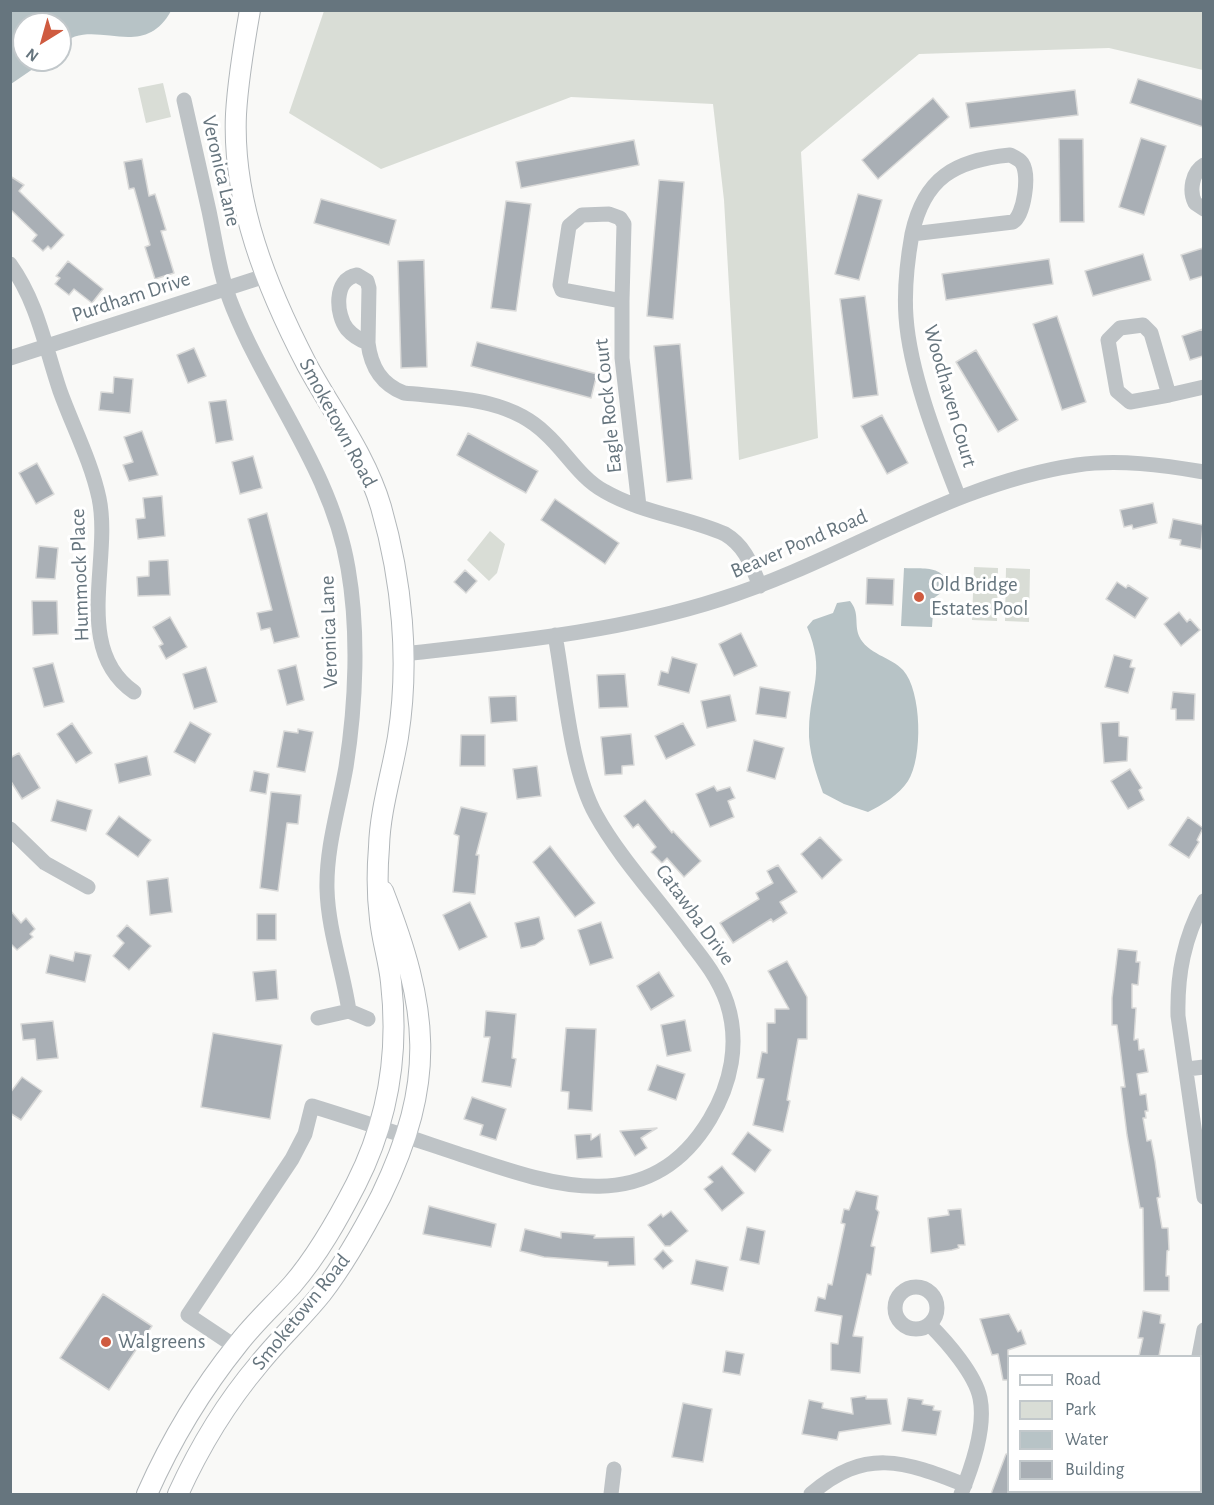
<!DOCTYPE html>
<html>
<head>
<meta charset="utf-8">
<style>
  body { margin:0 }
  #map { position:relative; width:1214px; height:1505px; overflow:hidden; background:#f9f9f7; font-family:"Alegreya Sans",sans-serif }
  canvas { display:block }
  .frame { position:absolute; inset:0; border:12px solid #66757e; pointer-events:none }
  .legend { position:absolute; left:1007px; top:1355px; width:195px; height:138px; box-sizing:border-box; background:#fff; border:2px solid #c2c8cb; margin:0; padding:8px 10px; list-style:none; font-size:18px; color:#66757e }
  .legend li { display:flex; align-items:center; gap:12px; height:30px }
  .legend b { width:30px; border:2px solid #c2c8cb }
  .north { position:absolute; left:12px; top:12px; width:60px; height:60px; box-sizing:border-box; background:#fff; border:2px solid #c2c8cb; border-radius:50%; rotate:217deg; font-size:16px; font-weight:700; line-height:24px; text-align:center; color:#66757e }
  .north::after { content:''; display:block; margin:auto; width:21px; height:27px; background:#cf5b40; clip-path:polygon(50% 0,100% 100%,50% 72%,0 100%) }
</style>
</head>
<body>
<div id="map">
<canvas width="1214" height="1505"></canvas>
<div class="frame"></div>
<ul class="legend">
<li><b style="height:8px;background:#fff"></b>Road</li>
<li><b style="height:16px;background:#d9ddd6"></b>Park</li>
<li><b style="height:16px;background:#b7c3c6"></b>Water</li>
<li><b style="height:16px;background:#a9afb5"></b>Building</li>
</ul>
<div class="north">N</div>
</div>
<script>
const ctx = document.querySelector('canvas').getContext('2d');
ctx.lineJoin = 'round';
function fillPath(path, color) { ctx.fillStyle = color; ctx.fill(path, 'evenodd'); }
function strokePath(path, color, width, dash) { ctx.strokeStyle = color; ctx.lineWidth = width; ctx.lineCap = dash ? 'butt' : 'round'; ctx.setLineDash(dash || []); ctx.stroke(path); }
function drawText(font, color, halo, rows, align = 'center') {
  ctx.font = font + ' "Alegreya Sans",sans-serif'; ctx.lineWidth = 6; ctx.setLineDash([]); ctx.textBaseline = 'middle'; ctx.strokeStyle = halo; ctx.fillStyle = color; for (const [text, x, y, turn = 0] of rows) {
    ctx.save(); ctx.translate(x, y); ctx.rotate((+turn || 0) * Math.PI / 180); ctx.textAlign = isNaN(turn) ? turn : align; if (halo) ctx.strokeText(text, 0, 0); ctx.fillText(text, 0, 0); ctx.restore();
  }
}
const green = new Path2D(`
  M324,11H1203V70L1109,48L919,54L801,152L818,438L739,460L724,200L713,104L571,97L381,169L289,113Z
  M163,83L171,117L146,123L138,88Z
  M490,531L505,544L497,573L489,581L467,560Z
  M974,567L998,568L997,621L972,620Z
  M1006,568L1030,569L1029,622L1005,621Z`);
const water = new Path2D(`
  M11,10H171V11C142,64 92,14 60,46V24H24V60H46L11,84Z
  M904,568C919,569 939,565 946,580L945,590L934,598L932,627L901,626Z
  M850,601C860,613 854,623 859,636C867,654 891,657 903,670C922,691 923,758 908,781C899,795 882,805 868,812L844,804L823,793C816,773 808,750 809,729C810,687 826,672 807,627L813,620L833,613L837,603Z`);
const building = new Path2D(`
  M1138,79L1203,100V127L1130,103Z
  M1075,90L1078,115L970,128L966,103Z
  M933,98L949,117L878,179L862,160Z
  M1141,138L1166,146L1144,215L1119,207Z
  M1059,139H1083L1084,222H1060Z
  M634,140L639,165L521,188L516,162Z
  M142,159L149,196L155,194L166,230L161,231L174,273L155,279L145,247L150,245L134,188L129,189L124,162Z
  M10,176L24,185L19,191L64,235L51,249L48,246L43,251L32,241L37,235L10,209Z
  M659,180L684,182L673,319L647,316Z
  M858,194L882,200L859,280L835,274Z
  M321,199L396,220L389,245L314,223Z
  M506,201L531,204L516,311L491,308Z
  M1203,248V276L1190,280L1181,255Z
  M1143,254L1151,280L1093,296L1085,271Z
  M1049,259L1053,284L946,300L942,274Z
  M424,260L427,367L401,368L398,261Z
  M68,261L103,289L92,303L74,289L69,295L55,284L60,278L56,276Z
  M865,296L878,395L853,398L840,299Z
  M1057,316L1086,402L1062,410L1033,324Z
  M1203,329V356L1190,360L1182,336Z
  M477,342L597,374L591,398L471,366Z
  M680,344L692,479L667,482L654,346Z
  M194,348L206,376L188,383L177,355Z
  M976,350L1018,420L998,432L956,362Z
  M114,377L133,379L130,413L99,410L101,392L113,393Z
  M226,400L233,440L216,443L209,402Z
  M882,415L908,463L887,474L861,426Z
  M142,431L158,475L129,481L123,465L133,462L124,437Z
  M468,433L538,471L526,493L457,455Z
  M253,456L262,488L240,494L232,462Z
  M37,463L54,494L36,504L19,473Z
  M162,496L165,536L138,539L136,519L145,518L143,498Z
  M555,499L619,543L605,564L541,520Z
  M1153,503L1157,523L1133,529L1132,525L1124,527L1120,510Z
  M267,513L299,637L274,643L270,628L261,630L257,613L272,610L248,519Z
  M1173,519L1203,525L1201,549L1180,545L1181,540L1169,538Z
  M39,546L58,548L55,579L36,578Z
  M168,560L170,595L138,596L137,577L149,576V561Z
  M465,570L477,581L466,593L454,582Z
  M867,578L894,579L893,605L866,604Z
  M1117,582L1126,588L1128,585L1148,598L1135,618L1106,599Z
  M32,601H57L58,634L33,635Z
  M1179,612L1187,622L1190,619L1200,630L1181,646L1164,624Z
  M170,617L187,647L166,659L159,646L163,644L153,627Z
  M741,633L757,666L734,676L719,644Z
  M1114,655L1132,660L1130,667L1135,668L1128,693L1105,687Z
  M672,657L697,664L689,693L658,685L661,671L668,673Z
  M53,663L64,702L44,707L33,668Z
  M296,665L304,700L287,705L278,670Z
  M206,667L217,702L194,709L183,674Z
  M625,674L628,707L599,708L597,675Z
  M760,687L790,692L786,718L756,714Z
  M1173,692L1195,694L1194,720H1176V709H1171Z
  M730,695L736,721L707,728L701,701Z
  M516,696L517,721L491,723L489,697Z
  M190,722L211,734L195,763L174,752Z
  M1119,722V736L1128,737L1127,761L1104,763L1101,723Z
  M72,723L92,753L76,763L57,734Z
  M683,723L695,745L666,759L655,736Z
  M298,729L313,732L305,772L277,767L284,731L298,733Z
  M631,734L634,765L622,766V774L605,775L601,737Z
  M461,735H485V766H460Z
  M754,740L784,748L775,779L747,771Z
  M19,753L40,788L22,799L10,780V758Z
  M147,756L151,775L119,783L115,764Z
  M537,766L541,796L517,799L513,769Z
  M1130,769L1142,788L1139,790L1144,800L1128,809L1111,781Z
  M254,771L269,774L266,794L250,791Z
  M714,786L717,791L730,787L735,798L728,801L734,817L710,827L696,794Z
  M271,792L301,795L298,824L287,823L278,891L260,888Z
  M57,800L92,810L86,831L51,821Z
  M645,800L672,833L673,831L701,861L684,877L667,858L662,863L651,852L656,847L638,824L633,828L624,816Z
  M461,807L487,813L476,855H479L475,894L453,892L459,836L454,834Z
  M119,816L151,840L138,857L106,834Z
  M1188,817L1203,828L1197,840L1199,842L1189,858L1169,845Z
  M820,837L842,860L822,879L801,854Z
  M550,846L595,903L575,917L533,862Z
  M778,865L797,892L780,902L787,913L773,922L771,919L733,943L720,923L759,899L756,893L773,883L767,871Z
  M168,878L172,912L150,915L147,881Z
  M470,902L487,937L459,950L443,915Z
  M10,910L21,923L26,918L35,929L30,934L33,937L17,950L10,943Z
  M257,914H276V940H257Z
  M539,917L544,939L535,945L521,948L515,923Z
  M601,922L613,958L590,965L578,930Z
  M127,925L151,946L129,970L113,956L124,943L117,936Z
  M1118,949L1137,951L1136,962H1140L1138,985L1132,984V1008H1136L1134,1040L1138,1039L1139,1050L1144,1049L1148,1072L1137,1074L1140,1095L1146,1094L1148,1111H1145L1146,1118H1143L1147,1141L1151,1140L1155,1161L1160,1197L1157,1198L1162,1228H1168L1169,1250L1167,1251L1166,1276H1169V1291H1144L1143,1208H1140L1127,1135L1121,1087H1125L1117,1025H1112V998Z
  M75,952L91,955L85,982L46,973L50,955L73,961Z
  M787,961L807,997V1039H798L787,1100L790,1101L783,1132L753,1125L764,1079L757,1078L762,1052L767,1053V1023H775V1009H789L768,971Z
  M276,970L278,999L256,1001L253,972Z
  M659,972L674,996L651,1010L637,986Z
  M486,1011L516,1014L512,1058L516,1059L511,1087L482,1082L490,1037H484Z
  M685,1020L691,1051L667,1056L661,1025Z
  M53,1021L58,1058L37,1060L35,1039L23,1040L21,1024Z
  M566,1028L596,1029L592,1111L568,1109L569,1092L561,1091Z
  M213,1033L282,1045L270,1119L201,1107Z
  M657,1065L685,1074L676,1100L648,1090Z
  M22,1077L42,1091L21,1120L10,1113V1093Z
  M472,1097L506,1109L496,1140L480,1135L483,1125L464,1119Z
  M657,1128L641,1138L647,1148L635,1156L620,1131Z
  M748,1132L771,1150L755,1172L732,1154Z
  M591,1134V1140L600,1134L602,1157L577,1159L575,1135Z
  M722,1166L744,1193L722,1211L704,1189L713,1182L708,1177Z
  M856,1191L878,1196L876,1209L879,1212L871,1246L875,1247L871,1275L867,1274L853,1336L863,1337L860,1373L831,1370V1343L838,1344L842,1316L815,1311L818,1297L825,1299L828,1284L832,1285L845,1224L841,1223L844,1209L849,1210Z
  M429,1206L496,1224L491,1247L423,1234Z
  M961,1209L965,1245H958L959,1248L952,1250L931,1253L928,1218L949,1215L948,1210Z
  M671,1211L688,1231L670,1246H665L648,1225L661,1214L663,1217Z
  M747,1227L765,1231L759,1264L740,1260Z
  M525,1229L561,1238V1232L595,1235L594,1238L634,1237L635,1265L608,1266V1262L544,1257L520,1251Z
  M663,1250L673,1261L663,1269L654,1259Z
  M696,1260L728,1267L723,1291L691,1284Z
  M103,1294L152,1326L109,1390L60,1358Z
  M1143,1311L1161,1315L1160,1323L1165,1324L1159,1356H1139L1143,1338H1138Z
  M1009,1314L1018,1332L1021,1330L1026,1344L1008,1350V1380H1003L998,1354L992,1355L980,1319Z
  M726,1351L744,1354L740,1375L723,1372Z
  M866,1396V1399H887L891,1424L839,1432L837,1440L802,1434L809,1400L823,1403L822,1408L853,1414L851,1398Z
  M908,1398L923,1400L922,1404L934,1406L933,1410L941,1411L936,1435L902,1431Z
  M683,1403L712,1409L703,1462L672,1457Z
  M1006,1454H1008V1494H991Z`);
const minor = new Path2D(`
  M184,100C192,137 201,174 209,211C216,244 220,277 233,308C269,397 332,472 348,568C359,631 356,704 346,767C339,807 326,848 327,889C328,930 343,970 349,1011
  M1010,155C1014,157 1019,159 1022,163C1030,175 1024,215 1013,222L912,234C924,178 955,160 1010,155Z
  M1204,165C1192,172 1189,191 1195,203L1204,209
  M609,214L620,218L624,224L622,301L562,290L560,285L569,226L582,215Z
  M912,234C907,262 904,289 906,317C910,374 938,444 959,498
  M10,264C38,303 45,347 60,391C73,427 91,461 99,498C112,560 72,649 134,692
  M357,275L367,281L369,288L368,343C360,340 353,336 347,329C336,315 333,279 357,275Z
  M622,301V358L639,506
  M1143,325L1151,333L1169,395L1130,402L1117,391L1108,340L1120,328Z
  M368,343C371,367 381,384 404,393C452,398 509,397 546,434C566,452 580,478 604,491C642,513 686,517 725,534C745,546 751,564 760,586
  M10,358L265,276
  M1169,395L1204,387
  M403,654C510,642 619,632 721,599C842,561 949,484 1077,465C1118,459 1163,465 1204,472
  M10,829L45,863L88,887
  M1204,901C1184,938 1177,974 1178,1016L1204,1197
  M318,1018L349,1011L368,1019
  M1187,1069L1204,1067
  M895 1308a21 21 0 1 1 42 0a21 21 0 1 1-42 0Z
  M930,1325C947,1342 975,1374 980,1398C986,1428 972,1467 961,1494
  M236,1347L188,1315L292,1159L305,1134L312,1106C361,1121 408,1137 456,1153C546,1183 648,1223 710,1119C731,1084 740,1043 727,1003C719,979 704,960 689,941C660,901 619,857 596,815C570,768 565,689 555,635
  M1199,1356L1204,1330
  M611,1494L614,1469
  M811,1494C865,1447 904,1461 965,1485
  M1160,1494L1161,1492`);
const major = new Path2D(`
  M147,1494C171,1440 201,1390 238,1344C254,1323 274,1305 292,1285C318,1255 338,1219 356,1184C388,1121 399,1052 391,982C389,961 382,940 380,919C377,895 377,871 379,847C380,810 392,773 398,737C410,661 402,580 381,507C366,456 332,411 307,365C267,288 232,202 236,114C238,79 244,44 250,10
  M178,1494C199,1448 226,1403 259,1364C279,1339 302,1318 322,1293C345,1263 364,1229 381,1196C437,1080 429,1009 383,891`);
const markers = [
  [919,597,6,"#cf5b40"],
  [106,1342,6,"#cf5b40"]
];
const streetNames = [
  ["Veronica Lane",221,171,77],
  ["Purdham Drive",131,297,-18],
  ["Woodhaven Court",950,396,74],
  ["Eagle Rock Court",608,406,-96],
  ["Smoketown Road",338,423,62],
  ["Beaver Pond Road",799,544,-23],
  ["Hummock Place",80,575,-92],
  ["Veronica Lane",329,632,-92],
  ["Catawba Drive",695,915,54],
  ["Smoketown Road",301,1312,-51]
];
const poiNames = [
  ["Old Bridge",931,585],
  ["Estates Pool",931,609],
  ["Walgreens",118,1342]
];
fillPath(green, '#d9ddd6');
fillPath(water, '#b7c3c6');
fillPath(building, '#a9afb5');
strokePath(building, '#dadad9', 1.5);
strokePath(major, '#b2b7ba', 22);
strokePath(minor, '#bec3c6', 15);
strokePath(major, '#fff', 20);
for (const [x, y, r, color] of markers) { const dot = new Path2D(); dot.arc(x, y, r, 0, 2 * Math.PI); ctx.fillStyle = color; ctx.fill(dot); strokePath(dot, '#fff', 2); }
drawText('21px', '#66757e', '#fff', streetNames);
drawText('21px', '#66757e', '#fff', poiNames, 'left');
</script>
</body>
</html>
